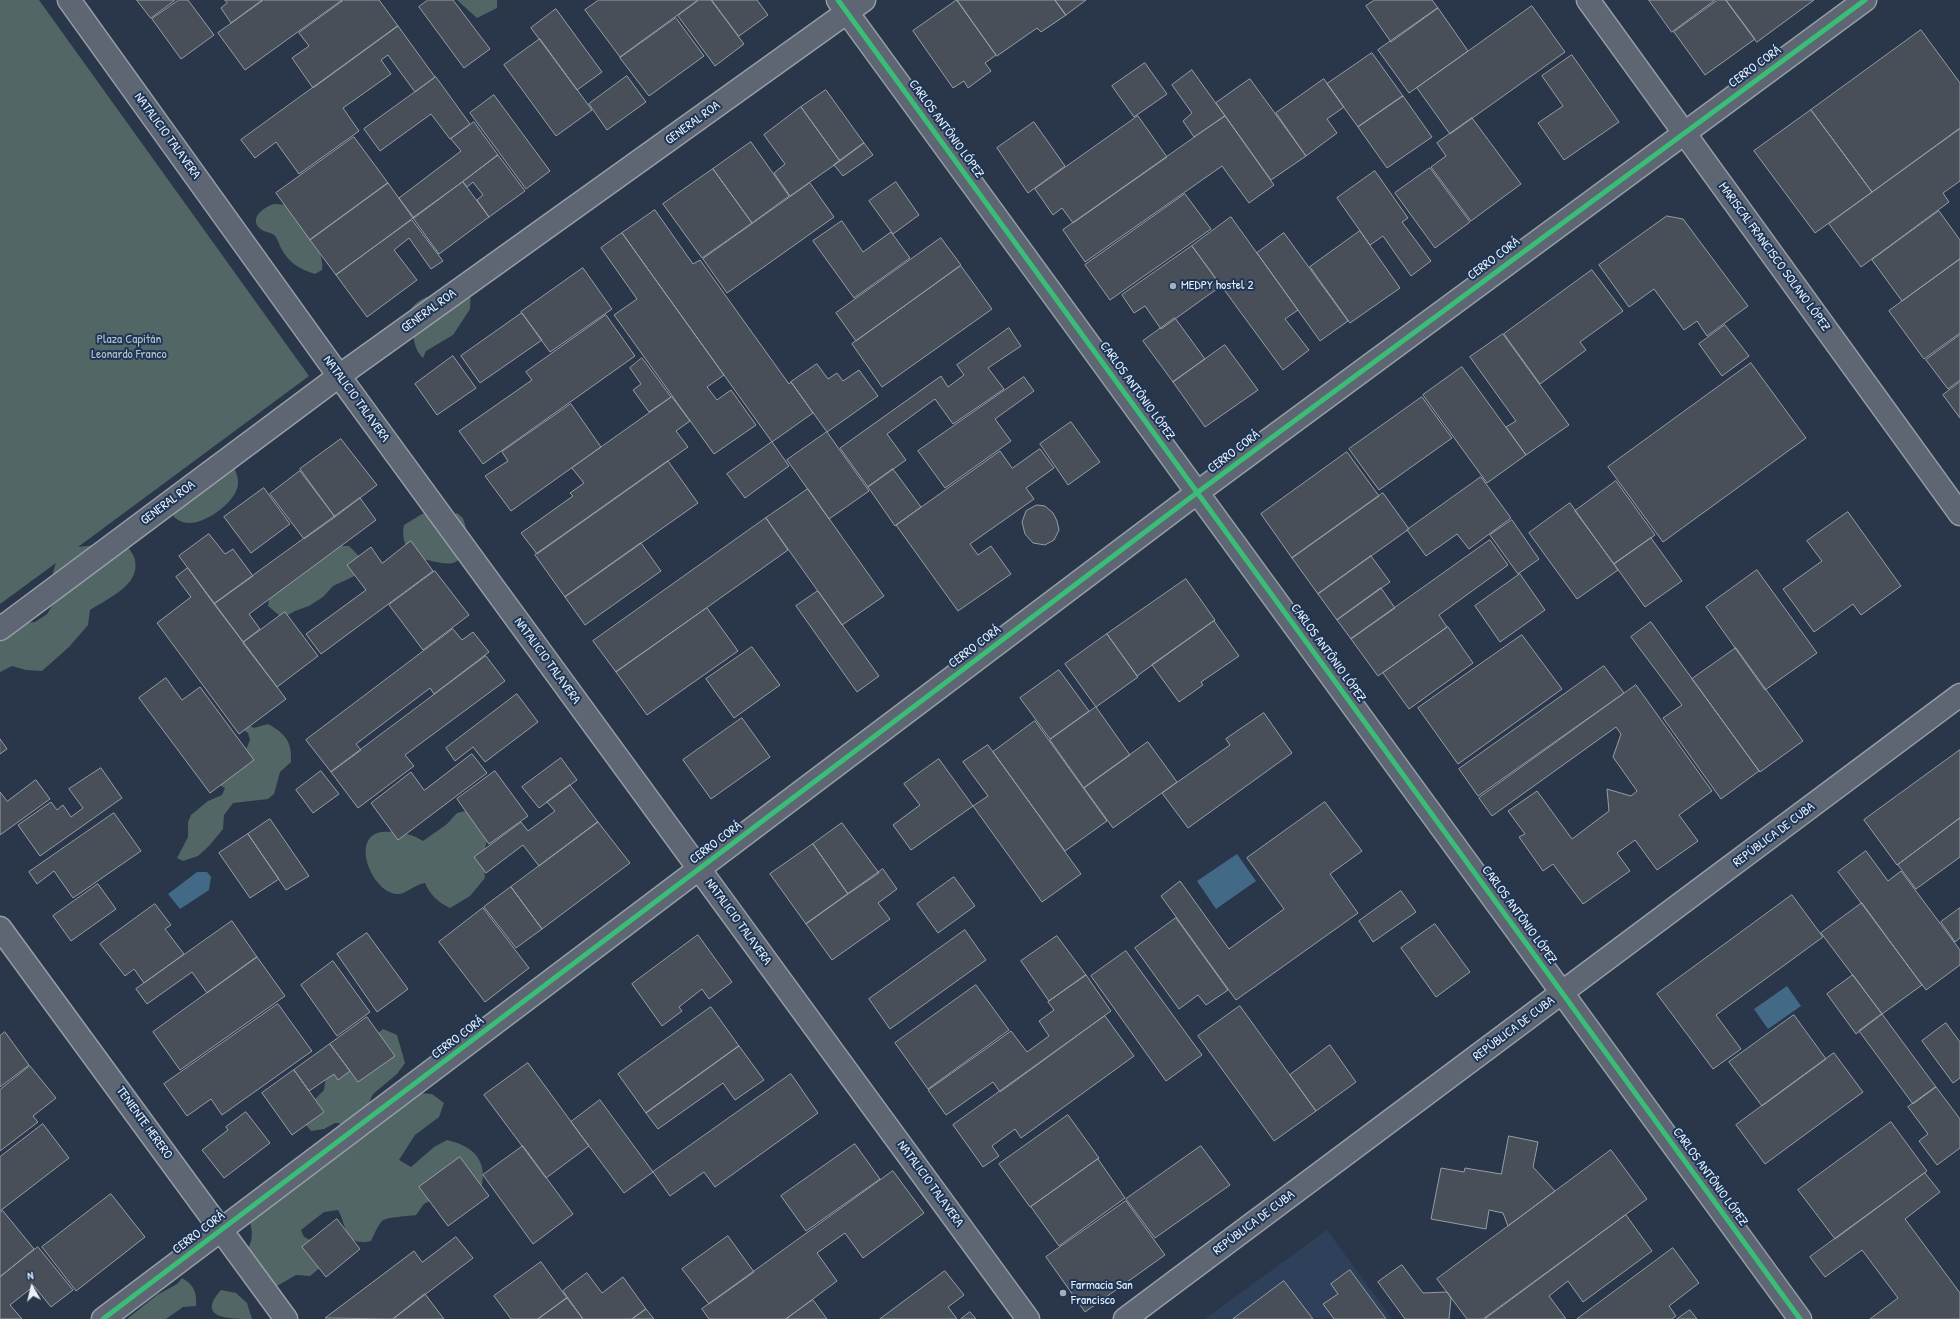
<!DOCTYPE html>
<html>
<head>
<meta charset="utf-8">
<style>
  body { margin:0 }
  #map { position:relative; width:1960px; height:1319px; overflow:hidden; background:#2a374a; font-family:"Patrick Hand",sans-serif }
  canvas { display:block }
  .north { position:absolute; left:12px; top:1267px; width:40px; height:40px; -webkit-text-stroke:3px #1d3557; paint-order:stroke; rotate:352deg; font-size:11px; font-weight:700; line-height:16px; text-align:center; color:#e8f1f8 }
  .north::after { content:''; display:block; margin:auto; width:14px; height:18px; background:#e8f1f8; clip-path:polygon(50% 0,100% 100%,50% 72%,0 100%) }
</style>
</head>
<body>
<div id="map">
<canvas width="1960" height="1319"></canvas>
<div class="north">N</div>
</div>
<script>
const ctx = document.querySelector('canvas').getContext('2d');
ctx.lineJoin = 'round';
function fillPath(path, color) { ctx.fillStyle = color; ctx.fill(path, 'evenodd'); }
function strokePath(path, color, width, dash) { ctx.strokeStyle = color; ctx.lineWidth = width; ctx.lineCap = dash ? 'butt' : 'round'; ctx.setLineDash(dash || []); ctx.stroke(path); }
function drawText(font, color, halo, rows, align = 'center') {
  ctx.font = font + ' "Patrick Hand",sans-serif'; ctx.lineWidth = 4; ctx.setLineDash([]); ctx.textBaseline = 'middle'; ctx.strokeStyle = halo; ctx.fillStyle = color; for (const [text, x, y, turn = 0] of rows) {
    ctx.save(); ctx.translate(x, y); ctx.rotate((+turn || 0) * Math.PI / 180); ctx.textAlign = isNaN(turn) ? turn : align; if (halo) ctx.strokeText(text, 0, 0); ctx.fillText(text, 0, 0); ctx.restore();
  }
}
const built = new Path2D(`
  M1327,1230L1392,1319H1205Z`);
const green = new Path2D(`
  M0,0H39L309,376L78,547L106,544L127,546C130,550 134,555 135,560C140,586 108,598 90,610L88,625L69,647L42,671L26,670L12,666L0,672V625L35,622L47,614L55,601L53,572L56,563L0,604Z
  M457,0H497V8L477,18Z
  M274,204L290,205C301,220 326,252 322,270L315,274C299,269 289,263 281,248C279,244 277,237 274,235C270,232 265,232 262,230C247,220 263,207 274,204Z
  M471,288L470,309L453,335L426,351L423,358C411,347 415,330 408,317C410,307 417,301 427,297Z
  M233,465C236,472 240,480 237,489C232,504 205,524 188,523C183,523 178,520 174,517L170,503Z
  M429,512L451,516L457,513L463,518L469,538C466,544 464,553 460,558C451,571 428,557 415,559C406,548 401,539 404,525L422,514Z
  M342,546H349L364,561L361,573L333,586L323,597L309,606L295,611L288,615L280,616L268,606L269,599L304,563C316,562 323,563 327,550Z
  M268,724C286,734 292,742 291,762L280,772L274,794L268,799L233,803L224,815L223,829L209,846L198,856L183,861L177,858L188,837V822L191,815L208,801L222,795L225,788L219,785L244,754L250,740L248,733L242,729L248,725L254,728Z
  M470,810L487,841L483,855L485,878L470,896L450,908C439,903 430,895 425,883C415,884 405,895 397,894C374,893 353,845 375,834C381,831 387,832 394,832C405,833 414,835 423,841L447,824L457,813Z
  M383,1029L397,1035L405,1063L397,1074L373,1094L367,1107L417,1093L432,1094L444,1103L439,1117L415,1135L399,1160L411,1167L434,1147L447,1140C477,1147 489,1163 480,1194L430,1201L424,1204L416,1215C410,1216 386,1217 382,1221C378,1225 374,1235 371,1241C343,1247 347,1225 338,1210L324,1212L301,1230L304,1237L331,1250L322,1266L310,1276L296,1275L277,1286L263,1287L243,1256C258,1236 250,1229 247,1206L275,1175L313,1152L344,1129L339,1123H335L324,1129L311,1131L301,1119L312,1102L324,1090L326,1076Z
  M182,1278C194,1285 197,1292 196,1306L183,1307L166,1319H127L157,1295L177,1284Z
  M221,1290L236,1293L247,1303L252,1319C230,1319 195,1319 221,1290Z`);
const water = new Path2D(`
  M1237,854L1256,881L1216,909L1197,881Z
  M197,872H207L211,877L209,890L180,909L168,894Z
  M1787,986L1801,1006L1768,1029L1754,1009Z`);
const building = new Path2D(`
  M137,0H175L151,18Z
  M179,0H188L214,35L181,59L152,19Z
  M225,0H262L231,23L221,8L227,3Z
  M264,0H342L245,70L218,33Z
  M344,0H379L398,26L313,88L292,58L309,46L299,33Z
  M428,0H453L490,49L464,68L419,7Z
  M599,0H698L620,57L585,10Z
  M699,0H711L744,44L715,66L678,16Z
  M712,0H757L768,15L739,36Z
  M957,0H1055L1066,15L1041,32L1037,28L997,56Z
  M957,0L996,55L985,63L991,71L968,88L964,81L953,88L913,31Z
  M1055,0H1086L1066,15Z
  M1375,0H1432L1438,8L1391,42L1366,6Z
  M1649,0H1715L1672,32Z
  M1718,0H1726L1755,39L1705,75L1674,32Z
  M1726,0H1814L1757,42Z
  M1532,6L1565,52L1450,134L1417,88Z
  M1438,8L1468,51L1409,93L1378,50Z
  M556,9L602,72L577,90L531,28Z
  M676,18L704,56L649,96L620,58Z
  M398,26L435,77L415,92L388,55L381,60L391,74L343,108L359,131L299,174L276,142L255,158L241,140Z
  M1921,30L1960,83V128L1872,192L1811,110Z
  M540,39L592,110L556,136L504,65Z
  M1372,53L1403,96L1358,127L1327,84Z
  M1572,55L1619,122L1564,160L1538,123L1563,106L1542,76Z
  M1145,63L1167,94L1134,117L1112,86Z
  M1192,70L1225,116L1194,137L1183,121L1192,113L1172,85Z
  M627,76L646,102L607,130L589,104Z
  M436,77L470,124L450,139L431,114L380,151L364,129Z
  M1250,79L1306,156L1271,180L1216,103Z
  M1324,79L1344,107L1327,119L1337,133L1306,156L1276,113Z
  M826,90L864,143L840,161L801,107Z
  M494,95L550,171L526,189L470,113Z
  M1403,96L1432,137L1387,168L1358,127Z
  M801,107L840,161L790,196L774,173L785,164L764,135Z
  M1811,110L1872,192L1815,233L1754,151Z
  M1138,116L1167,157L1073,223L1062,208L1053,215L1035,189Z
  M1225,116L1274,185L1249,203L1222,166L1085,262L1063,230Z
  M1472,118L1521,184L1471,221L1431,167L1446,156L1437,143Z
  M474,122L498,155L414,218L399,198L461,151L451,139Z
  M1034,122L1065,166L1028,193L997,148Z
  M1960,129V181L1943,193L1949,202L1861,267L1829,224Z
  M354,137L388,183L310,240L276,193Z
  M751,142L789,196L752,223L713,169Z
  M864,143L873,155L843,176L834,165Z
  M498,155L525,191L489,217L477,200L483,195L473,182L467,187L463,182Z
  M1430,168L1470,222L1435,248L1395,193Z
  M713,169L752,223L702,258L663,204Z
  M1375,171L1408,218L1402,222L1431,261L1411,276L1383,236L1370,245L1337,198Z
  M463,182L489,217L439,254L413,218Z
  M896,182L919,215L893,234L869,201Z
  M388,183L413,218L336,275L310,240Z
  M810,183L834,217L727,293L703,259Z
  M1185,194L1211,229L1110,300L1085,265Z
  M655,210L693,264L700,260L789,384L791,382L813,413L772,442L622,233Z
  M1939,211L1960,240V259L1902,301L1872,260Z
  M1667,216L1683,219L1748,306L1707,336L1697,321L1684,330L1654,289L1629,307L1599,265Z
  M1231,217L1298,310L1285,319L1309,350L1283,370L1192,246Z
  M412,220L443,261L431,269L409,238L394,250L417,280L367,317L336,275Z
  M842,221L863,252L891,232L910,258L854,298L813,241Z
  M1360,231L1400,288L1350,323L1310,267Z
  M622,233L724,375L707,387L717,400L731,390L756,425L714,454L614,315L637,299L601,248Z
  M1284,233L1348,321L1320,341L1257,253Z
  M941,238L961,265L856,341L836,313Z
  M1192,246L1221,286L1161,329L1145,306L1134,313L1122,295Z
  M1960,259V333L1924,359L1889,311Z
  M961,266L992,309L882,387L852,344Z
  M583,268L612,309L550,352L521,312Z
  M1592,270L1623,311L1580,342L1586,350L1540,384L1504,334Z
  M522,313L542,340L480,383L461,356Z
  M606,315L635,356L483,464L459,431L532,380L526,372Z
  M1175,318L1205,359L1173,382L1143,341Z
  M1725,325L1749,356L1722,376L1699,344Z
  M1009,328L1021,346L988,368L1004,389L953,424L935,399L887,434L906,460L868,487L840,448L941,376L948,387L964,375L957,365Z
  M1503,334L1569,425L1526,455L1506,427L1516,421L1470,357Z
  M1960,335V380L1948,389L1926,360Z
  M1225,345L1258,390L1205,427L1173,382Z
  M453,356L476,388L437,415L415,384Z
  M642,358L671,397L649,412L633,390L641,384L630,368Z
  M1751,363L1806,438L1663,542L1608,467Z
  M817,364L828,379L837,373L843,381L859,370L878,396L827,432L791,382Z
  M1462,367L1526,455L1487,483L1423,395Z
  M1024,377L1034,391L995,419L1011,441L945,488L918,451Z
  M1960,382V418L1943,395Z
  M672,397L690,421L676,431L688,447L537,554L521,533L573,496L570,493L584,483L572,468Z
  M1422,397L1452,438L1379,490L1349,449Z
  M571,404L601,447L511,511L485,476L508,461L502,452Z
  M1071,422L1100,462L1068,485L1040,444Z
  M827,432L869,491L829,519L787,460Z
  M341,439L377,485L335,517L300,469Z
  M772,442L789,466L745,498L727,474Z
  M1040,449L1054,468L1026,488L1034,499L970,544L978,555L991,546L1011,574L958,611L896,525L1000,451L1012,468Z
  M1347,452L1379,496L1292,558L1261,514Z
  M668,461L698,503L565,597L535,555Z
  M893,469L921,507L895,526L868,487Z
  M300,471L335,517L304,539L270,494Z
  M1481,477L1511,518L1469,549L1457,534L1426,556L1407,530Z
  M1616,481L1655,535L1614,564L1575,511Z
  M264,488L290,524L251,553L224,517Z
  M808,489L884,596L842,625L766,518Z
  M1383,493L1409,529L1318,594L1292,558Z
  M360,498L376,520L249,614L260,629L243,642L214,604Z
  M1570,503L1618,570L1577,599L1529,533Z
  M1037,505L1045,506L1053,513L1057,521L1059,530L1054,540L1045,545L1033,543L1025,534L1022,522L1026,511Z
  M1848,512L1901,586L1861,615L1853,604L1814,632L1783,589L1822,561L1807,541Z
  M766,518L788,550L616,672L593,641Z
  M1512,520L1539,559L1518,574L1490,535Z
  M209,534L225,554L233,549L253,576L214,604L179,556Z
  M1651,538L1682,581L1645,607L1614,564Z
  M1490,540L1508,565L1439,615L1447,627L1378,676L1351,639Z
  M411,541L433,571L321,654L306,634L366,590L347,565L371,547L382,563Z
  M641,543L661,571L585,625L565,597Z
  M1371,556L1390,582L1337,620L1318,594Z
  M188,568L286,699L239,734L157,623L191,597L176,577Z
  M1757,570L1817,653L1765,690L1706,607Z
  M435,571L469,615L423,650L389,605Z
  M1520,574L1545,610L1500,642L1475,606Z
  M1186,579L1215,620L1137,676L1107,634Z
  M1381,588L1395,608L1351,639L1337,620Z
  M818,591L879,676L857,692L796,606Z
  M707,608L738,651L647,715L616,672Z
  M285,612L318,656L277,687L243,643Z
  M1214,621L1239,656L1201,682L1203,685L1179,702L1152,665Z
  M1651,622L1759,771L1721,799L1663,718L1682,705L1631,637Z
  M1448,627L1473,663L1409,709L1383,673Z
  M453,629L462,640L473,632L489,652L434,694L430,688L356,744L361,750L331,772L306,740Z
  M1107,634L1138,677L1096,707L1065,664Z
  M1522,635L1562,689L1458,764L1418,708Z
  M752,647L780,685L734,718L706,679Z
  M1736,648L1803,741L1760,772L1692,679Z
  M486,656L505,681L405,755L414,766L358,808L331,772Z
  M1604,666L1624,693L1478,796L1459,769Z
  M1059,670L1089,711L1050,739L1020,698Z
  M166,678L182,700L200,687L254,760L210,793L139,698Z
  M1636,685L1712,791L1679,815L1698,841L1657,870L1635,840L1617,853L1630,871L1583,904L1553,864L1543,871L1519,837L1525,834L1508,811L1537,791L1572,839L1609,811L1607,789L1631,796L1637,791L1613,757L1621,734L1616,727L1492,816L1479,798Z
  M517,694L538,722L485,762L473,747L455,761L446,748Z
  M1096,707L1130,755L1084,788L1050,740Z
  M1264,713L1292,753L1188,828L1162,793L1230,745L1226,739Z
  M742,718L770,757L711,799L683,760Z
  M1035,721L1107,821L1065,851L993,752Z
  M0,739L7,749L0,754Z
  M1148,742L1177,782L1113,828L1084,788Z
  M988,745L1081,874L1042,902L973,806L988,796L963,762Z
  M1960,750V818L1897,865L1864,820Z
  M472,754L487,773L398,840L371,803L411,772L424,790Z
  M561,758L577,780L539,808L522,787Z
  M939,759L973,806L911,850L893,825L920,805L904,784Z
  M101,768L122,798L40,856L18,825L51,802L57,810L63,805L71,817L83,808L69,789Z
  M321,771L339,794L313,813L296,790Z
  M495,771L528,816L489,844L457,799Z
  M36,780L50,799L0,835V792L7,801Z
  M570,785L598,822L539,866L523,845L486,873L474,857L521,822L528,831L555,811L547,802Z
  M1325,802L1362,851L1330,874L1358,913L1236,1000L1161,896L1180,881L1229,949L1284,909L1247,858Z
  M114,813L141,851L73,898L54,871L37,884L29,872Z
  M1960,818V857L1916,889L1898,865Z
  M270,819L309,876L286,890L248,834Z
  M598,822L630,863L542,929L511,887Z
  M842,823L879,873L848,894L813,844Z
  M248,834L279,879L250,898L219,853Z
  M813,844L848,894L806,924L770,874Z
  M1866,851L1888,881L1901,871L1960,950V965L1926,990L1838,872Z
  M883,869L897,889L878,903L890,919L832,960L806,924Z
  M954,877L975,906L938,933L917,904Z
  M98,884L116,909L71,941L53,916Z
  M511,887L542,929L516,948L484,907Z
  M1401,891L1416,912L1373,942L1359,921Z
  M1792,895L1823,937L1716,1015L1741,1049L1713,1069L1657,994Z
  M1862,903L1922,985L1882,1014L1821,933Z
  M155,904L171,925L165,929L184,954L144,983L134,969L125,976L100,944Z
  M483,908L529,968L485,1002L439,942Z
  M1960,908V938L1955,942L1941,922Z
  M1176,918L1228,990L1206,1005L1198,995L1179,1009L1135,948Z
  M232,921L257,957L207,993L192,972L147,1004L136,989Z
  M1435,924L1470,972L1436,997L1401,948Z
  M965,930L986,960L890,1029L869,999Z
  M367,933L408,989L377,1012L337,954Z
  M698,935L732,982L709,999L702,989L679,1007L682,1011L662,1026L632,984Z
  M1057,936L1086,975L1049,1001L1021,961Z
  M1126,951L1202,1055L1166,1081L1091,976Z
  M257,957L285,996L180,1070L153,1032Z
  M333,961L370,1012L337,1036L301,985Z
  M1086,975L1111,1011L1000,1092L993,1082L946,1115L928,1090L1011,1031L1027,1052L1049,1036L1039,1021L1054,1010L1048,1002Z
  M1853,975L1882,1014L1856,1034L1827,994Z
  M976,985L1009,1030L928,1089L895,1043Z
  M278,1004L312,1051L222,1115L211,1099L187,1116L164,1084Z
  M1240,1006L1316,1111L1274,1141L1198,1036Z
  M711,1007L739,1046L646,1113L618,1074Z
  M1882,1014L1936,1087L1913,1104L1859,1031Z
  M1794,1015L1826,1059L1762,1106L1729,1062Z
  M1105,1016L1134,1056L1021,1138L1015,1129L992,1146L999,1156L983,1167L953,1125Z
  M367,1017L395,1056L358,1082L330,1044Z
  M1946,1023L1960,1042V1078L1953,1083L1922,1041Z
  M5,1032L29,1065L0,1087V1036Z
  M330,1044L350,1071L338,1080L334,1074L309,1091L294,1070Z
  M1330,1045L1356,1082L1316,1111L1290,1075Z
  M739,1046L764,1080L735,1100L723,1083L658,1129L646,1113Z
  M1834,1053L1863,1092L1765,1164L1736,1125Z
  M528,1063L589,1146L546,1178L484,1095Z
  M30,1066L56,1098L33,1116L38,1122L0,1151V1090Z
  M294,1070L324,1112L292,1135L262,1093Z
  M791,1074L818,1113L715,1187L704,1172L670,1196L653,1172Z
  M1936,1087L1960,1119V1148L1937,1165L1919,1141L1928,1134L1908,1107Z
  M600,1100L653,1172L624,1193L571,1122Z
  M246,1112L270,1143L224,1178L202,1150L228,1130L226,1127Z
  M1068,1115L1099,1158L1030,1207L999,1164Z
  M1891,1122L1927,1171L1835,1239L1798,1190Z
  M43,1124L69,1158L0,1211V1157Z
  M1509,1136L1538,1142L1533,1167L1555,1191L1508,1226L1503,1213L1489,1210L1486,1229L1431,1219L1441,1168L1464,1172L1465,1168L1501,1174Z
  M855,1144L880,1179L806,1231L781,1196Z
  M523,1146L573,1214L533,1244L483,1175Z
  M1201,1146L1230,1185L1155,1238L1126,1199Z
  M1611,1150L1647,1199L1483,1319H1467L1437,1279Z
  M460,1157L489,1196L448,1226L419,1187Z
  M1098,1159L1125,1198L1059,1246L1031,1207Z
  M893,1171L924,1213L863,1258L845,1233L817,1253L837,1281L786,1319H709L702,1309Z
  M1925,1173L1940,1192L1905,1219L1960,1293V1319H1870L1898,1298L1862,1250L1825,1277L1810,1257Z
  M111,1194L145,1237L76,1291L42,1247Z
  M1126,1201L1165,1255L1085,1312L1046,1257Z
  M3,1211L34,1249L0,1277V1213Z
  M1626,1215L1652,1251L1583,1302L1568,1281L1549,1296L1566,1319H1485Z
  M337,1219L360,1249L326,1277L302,1247Z
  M728,1236L754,1272L709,1304L682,1269Z
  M456,1237L473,1258L393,1319L325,1318L414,1251L422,1262Z
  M38,1247L73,1290L51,1307L34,1286L10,1305L22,1319H0V1277Z
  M1673,1248L1699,1283L1669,1306L1676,1316L1672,1319H1577Z
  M541,1262L567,1298L538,1319H511L494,1296Z
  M1402,1265L1423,1293L1447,1292L1451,1298L1449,1319H1405L1378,1282Z
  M1350,1270L1386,1319H1334L1323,1304L1338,1294L1331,1284Z
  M945,1271L964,1295L948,1307L957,1319H880Z
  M587,1273L602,1293L623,1277L646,1309L632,1319H583L563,1291Z
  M1284,1281L1313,1319H1233Z
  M425,1294L444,1319H393Z
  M567,1298L583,1319H538Z
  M813,1300L827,1319H786Z
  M646,1309L654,1319H632Z
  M1690,1310L1697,1319H1677Z
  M970,1312L976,1319H961Z`);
const street = new Path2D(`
  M69,0L339,376L1028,1319
  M838,0L1800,1319
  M1588,0L1960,514
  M0,629L339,376L864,0
  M0,928L286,1319
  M103,1319L1198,492L1865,0
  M1125,1319L1960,695`);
const cycleway = new Path2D(`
  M838,0L1800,1319
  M103,1319L1198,492L1865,0`);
const markers = [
  [1173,286,4,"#a6b0bb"],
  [1063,1293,4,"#a6b0bb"]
];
const streetNames = [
  ["CERRO CORÁ",1755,67,-36],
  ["GENERAL ROA",693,123,-36],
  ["CARLOS ANTÔNIO LÓPEZ",946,129,54],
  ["NATALICIO TALAVERA",167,136,54],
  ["MARISCAL FRANCISCO SOLANO LÓPEZ",1774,257,54],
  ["CERRO CORÁ",1494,259,-37],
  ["GENERAL ROA",429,311,-36],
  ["CARLOS ANTÔNIO LÓPEZ",1137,391,54],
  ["NATALICIO TALAVERA",356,399,54],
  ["CERRO CORÁ",1234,452,-37],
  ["GENERAL ROA",168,503,-37],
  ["CERRO CORÁ",975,647,-37],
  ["CARLOS ANTÔNIO LÓPEZ",1328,653,54],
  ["NATALICIO TALAVERA",547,661,54],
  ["REPÚBLICA DE CUBA",1774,835,-37],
  ["CERRO CORÁ",716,843,-37],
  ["CARLOS ANTÔNIO LÓPEZ",1519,915,54],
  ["NATALICIO TALAVERA",738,922,54],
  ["REPÚBLICA DE CUBA",1514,1029,-37],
  ["CERRO CORÁ",458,1038,-37],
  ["TENIENTE HERERO",144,1123,54],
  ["CARLOS ANTÔNIO LÓPEZ",1710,1177,54],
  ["NATALICIO TALAVERA",930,1184,54],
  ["REPÚBLICA DE CUBA",1254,1223,-37],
  ["CERRO CORÁ",199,1233,-37]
];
const poiNames = [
  ["MEDPY hostel 2",1181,286],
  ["Farmacia San",1071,1286],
  ["Francisco",1071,1301]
];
const parkNames = [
  ["Plaza Capitán",129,340],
  ["Leonardo Franco",129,355]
];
fillPath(built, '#2f415a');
fillPath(green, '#526665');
fillPath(water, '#426985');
fillPath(building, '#484f58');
strokePath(building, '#959da7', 1);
strokePath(street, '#959da7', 25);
strokePath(street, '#5d6672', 22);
strokePath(cycleway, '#3abd76', 5);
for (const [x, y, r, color] of markers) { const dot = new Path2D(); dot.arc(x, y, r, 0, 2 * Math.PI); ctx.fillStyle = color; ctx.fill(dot); strokePath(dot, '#1d3557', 1.5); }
drawText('13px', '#e8f1f8', '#1d3557', streetNames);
drawText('13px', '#e8f1f8', '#1d3557', poiNames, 'left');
drawText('13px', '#b6c3c6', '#1d3557', parkNames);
</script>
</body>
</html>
